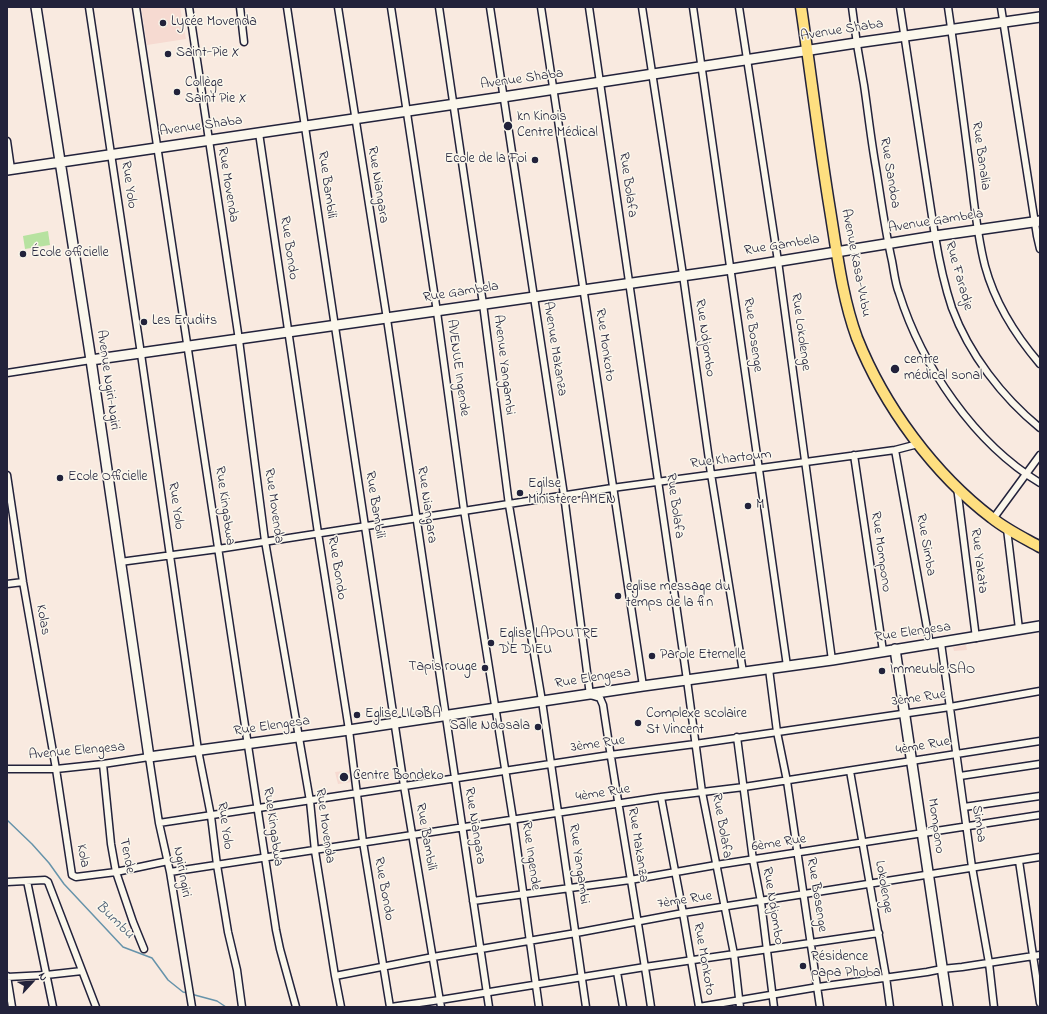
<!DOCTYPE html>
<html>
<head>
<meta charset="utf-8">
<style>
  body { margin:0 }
  #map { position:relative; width:1047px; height:1014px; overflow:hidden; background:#f9eae0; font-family:"Indie Flower",sans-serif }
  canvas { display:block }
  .frame { position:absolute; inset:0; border:8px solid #22223b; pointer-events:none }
  .north { position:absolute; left:12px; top:962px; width:40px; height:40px; -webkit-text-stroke:3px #fbf7ec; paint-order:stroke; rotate:64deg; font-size:11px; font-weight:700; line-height:16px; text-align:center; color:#22223b }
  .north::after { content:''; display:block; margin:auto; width:14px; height:18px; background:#22223b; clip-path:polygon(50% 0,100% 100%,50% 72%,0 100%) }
</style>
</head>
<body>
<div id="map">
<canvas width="1047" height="1014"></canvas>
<div class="frame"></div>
<div class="north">N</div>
</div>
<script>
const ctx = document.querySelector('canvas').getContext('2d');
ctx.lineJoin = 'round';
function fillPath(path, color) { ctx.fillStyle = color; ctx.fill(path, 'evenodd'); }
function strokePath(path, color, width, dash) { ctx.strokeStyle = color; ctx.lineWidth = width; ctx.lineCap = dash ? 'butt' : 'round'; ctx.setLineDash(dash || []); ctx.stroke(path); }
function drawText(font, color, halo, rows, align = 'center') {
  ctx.font = font + ' "Indie Flower",sans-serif'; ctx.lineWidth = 3; ctx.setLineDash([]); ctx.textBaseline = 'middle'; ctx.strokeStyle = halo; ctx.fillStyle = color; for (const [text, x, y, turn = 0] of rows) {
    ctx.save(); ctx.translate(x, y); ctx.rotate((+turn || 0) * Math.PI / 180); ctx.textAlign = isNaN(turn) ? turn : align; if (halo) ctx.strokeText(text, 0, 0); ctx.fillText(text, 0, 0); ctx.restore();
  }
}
const built = new Path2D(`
  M141,7H180L186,39L147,45Z
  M966,645L967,650L954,651L953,647Z
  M351,770L352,782L338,784L335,772Z`);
const green = new Path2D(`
  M48,231L50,245L25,249L23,236Z`);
const stream = new Path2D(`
  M7,820L32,844L49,863L64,884L123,947L152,958L168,980L183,992L188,993
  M191,994L217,1001L226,1007`);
const street = new Path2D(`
  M89,7L141,354L198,750L211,816L217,865L228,932L237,970L242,1007
  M136,7L276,930L280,949L296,1007
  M189,7L239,340L265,541L310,801L315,851L335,976L341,1007
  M240,7L244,42
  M287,7L404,786L441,1007
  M338,7L387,319L489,1007
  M391,7L437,312L464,510L513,819L539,1007
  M439,7L483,304L509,505L542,701L586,1007
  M490,7L564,495L590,695L600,698L603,705C618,806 636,906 651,1007
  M541,7L643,686
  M589,7L687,680L702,792L734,954L740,1007
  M642,7L683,275L711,474L743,672
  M693,7L787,666
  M739,7L778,261L832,660
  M852,7C855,33 859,59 864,85C868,112 871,140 876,168C881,199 885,230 892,261C894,271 895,283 899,293C922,366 974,443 1040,483
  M900,7L935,236C939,260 944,284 952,308C969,354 1002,397 1040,428
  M948,7C956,61 963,116 970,170C974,202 977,235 985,266C995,303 1016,336 1040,364
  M1001,7L1037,236L1040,249
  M259,133L318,533L349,730L363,842L390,1007
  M7,141L11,169
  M7,373L91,360
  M895,450L930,645
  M854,455L883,651
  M7,475L23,582L56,769L72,875L76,877L116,872L168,861
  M957,487L976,638
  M993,519L1040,455
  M1007,529L1019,629
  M120,562L218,549L612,488L895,450L918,444
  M7,584L23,582
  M941,643L972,867L989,963L994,1007
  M769,669L777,732L787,781L820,1007
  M737,737L753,860L761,902L774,1007
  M103,764L111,844L116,872L133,922L144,949
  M7,769H56L103,764L149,757L159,823L170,872L192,1007
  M850,771L886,977L890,1007
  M960,776L1040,764
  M661,797L683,913L699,1007
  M964,807L1040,796
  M159,823L610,755L695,744L950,707L1040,691
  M1019,861L1040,1003
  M170,872L661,797L744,787L1040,741
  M27,881L53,1007
  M7,882L45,880L48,882L96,1007
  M473,901L630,880L716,865L1040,815
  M617,972L623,1007
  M7,976L12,1007
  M335,976L433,957L576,933L683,913L1040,857
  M7,977L46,975L82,971
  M391,1007L440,1000L645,967L879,933
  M699,1007L818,987L927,972L942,969L962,967L1040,955`);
const secondary = new Path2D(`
  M36,7L91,360L149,757L349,730L643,686L832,660L1040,626
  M7,170L503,97L856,43L1040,17
  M91,360L731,269L935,236L1040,221
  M895,649L948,1007`);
const primary = new Path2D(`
  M801,7C811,75 819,143 830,210C837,253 842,297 857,338C884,406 934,474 992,518C1007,530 1024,538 1040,547`);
const markers = [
  [163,23,4,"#22223b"],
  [168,54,4,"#22223b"],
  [177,92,4,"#22223b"],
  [508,126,5,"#22223b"],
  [535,160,4,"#22223b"],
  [23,254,4,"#22223b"],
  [144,322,4,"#22223b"],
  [895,369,5,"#22223b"],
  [60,478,4,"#22223b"],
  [520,493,4,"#22223b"],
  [748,506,4,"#22223b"],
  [618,596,4,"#22223b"],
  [491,643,4,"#22223b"],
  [652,656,4,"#22223b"],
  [485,668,4,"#22223b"],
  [882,671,4,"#22223b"],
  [357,715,4,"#22223b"],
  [638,723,4,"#22223b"],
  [538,727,4,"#22223b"],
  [344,777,5,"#22223b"],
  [803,966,4,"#22223b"]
];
const poiNames = [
  ["Lycée Movenda",171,23],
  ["Saint-Pie X",176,54],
  ["Collège",185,84],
  ["Saint Pie X",185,100],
  ["kn Kinois",517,118],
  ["Centre Médical",517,134],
  ["Ecole de la Foi",527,160,"right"],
  ["École officielle",31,254],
  ["Les Erudits",152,322],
  ["centre",904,361],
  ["médical sonal",904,377],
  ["Ecole Officielle",68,478],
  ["Egilse",528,485],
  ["Ministère AMEN",528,501],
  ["M",756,506],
  ["eglise message du",626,588],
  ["temps de la fin",626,604],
  ["Eglise LAPOUTRE",499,635],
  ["DE DIEU",499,651],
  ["Parole Eternelle",660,656],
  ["Tapis rouge",477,668,"right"],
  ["Immeuble SAO",890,671],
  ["Eglise LILOBA",365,715],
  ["Complexe scolaire",646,715],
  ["St Vincent",646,731],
  ["Salle Ndosala",530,727,"right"],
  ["Centre Bondeko",353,777],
  ["Résidence",811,958],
  ["papa Phoba",811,974]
];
const streetNames = [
  ["Avenue Shaba",842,31,-9],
  ["Avenue Shaba",522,80,-8],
  ["Avenue Shaba",201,127,-8],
  ["Rue Banalia",980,156,82],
  ["Rue Sandoa",889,173,81],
  ["Rue Yolo",128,185,82],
  ["Rue Movenda",227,185,81],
  ["Rue Bambili",326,185,82],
  ["Rue Niangara",377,185,81],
  ["Rue Bolafa",627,185,82],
  ["Avenue Gambela",936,222,-9],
  ["Rue Gambela",782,246,-9],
  ["Rue Bondo",288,248,82],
  ["Avenue Kasa-Vubu",855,263,79],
  ["Rue Faradje",958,276,74],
  ["Rue Gambela",461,293,-9],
  ["Rue Lokolenge",800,332,82],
  ["Rue Bosenge",752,335,82],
  ["Rue Ndjombo",704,338,82],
  ["Rue Monkoto",604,345,82],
  ["Avenue Makanza",554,349,81],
  ["Avenue Yangambi",503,365,83],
  ["AVENUE Ingende",457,368,82],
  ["Avenue Ngiri-Ngiri",107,380,82],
  ["Rue Khartoum",731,460,-7],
  ["Rue Bambili",374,505,81],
  ["Rue Niangara",426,505,82],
  ["Rue Yolo",175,506,82],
  ["Rue Kingabwa",224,506,82],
  ["Rue Movenda",273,506,82],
  ["Rue Bolafa",674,506,82],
  ["Rue Simba",925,545,80],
  ["Rue Mompono",880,552,82],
  ["Rue Yakata",978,561,83],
  ["Rue Bondo",336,568,81],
  ["Kolas",42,620,80],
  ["Rue Elengesa",913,633,-8],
  ["Rue Elengesa",593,679,-9],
  ["3ème Rue",919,699,-8],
  ["Rue Elengesa",272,727,-8],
  ["3ème Rue",598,745,-8],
  ["4ème Rue",923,747,-10],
  ["Avenue Elengesa",77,752,-5],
  ["4ème Rue",603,794,-9],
  ["Simba",978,824,82],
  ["Rue Yolo",224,826,82],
  ["Rue Movenda",324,826,82],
  ["Rue Niangara",474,826,81],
  ["Rue Bolafa",721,826,80],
  ["Mompono",935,826,82],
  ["Rue Kingabwa",272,827,82],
  ["Rue Bambili",425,837,80],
  ["6ème Rue",779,844,-9],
  ["Rue Makanza",637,845,81],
  ["Kola",82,856,79],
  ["Tende",126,856,79],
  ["Rue Ingende",530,856,82],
  ["Rue Yangambi",578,864,82],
  ["Ngiri ngiri",181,872,80],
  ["Lokolenge",883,887,80],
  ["Rue Bondo",383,889,80],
  ["Rue Bosenge",816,895,81],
  ["7ème Rue",685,901,-9],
  ["Rue Ndjombo",772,906,81],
  ["Rue Monkoto",703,959,80]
];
const waterNames = [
  ["Bumbu",114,921,44]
];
fillPath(built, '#f6dad1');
fillPath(green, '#b7e2a0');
strokePath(stream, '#6693aa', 1.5);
strokePath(street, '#22223b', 9);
strokePath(secondary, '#22223b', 12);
strokePath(primary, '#22223b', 13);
strokePath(street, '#fbf7ec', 6);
strokePath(secondary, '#fbf7ec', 9);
strokePath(primary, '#fedf80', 10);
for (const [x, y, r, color] of markers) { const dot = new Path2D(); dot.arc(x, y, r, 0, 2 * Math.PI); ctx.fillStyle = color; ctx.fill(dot); strokePath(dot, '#fbf7ec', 1.5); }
drawText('14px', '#22223b', '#fbf7ec', poiNames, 'left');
drawText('14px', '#22223b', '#fbf7ec', streetNames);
drawText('italic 15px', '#445a72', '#fbf7ec', waterNames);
</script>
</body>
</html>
